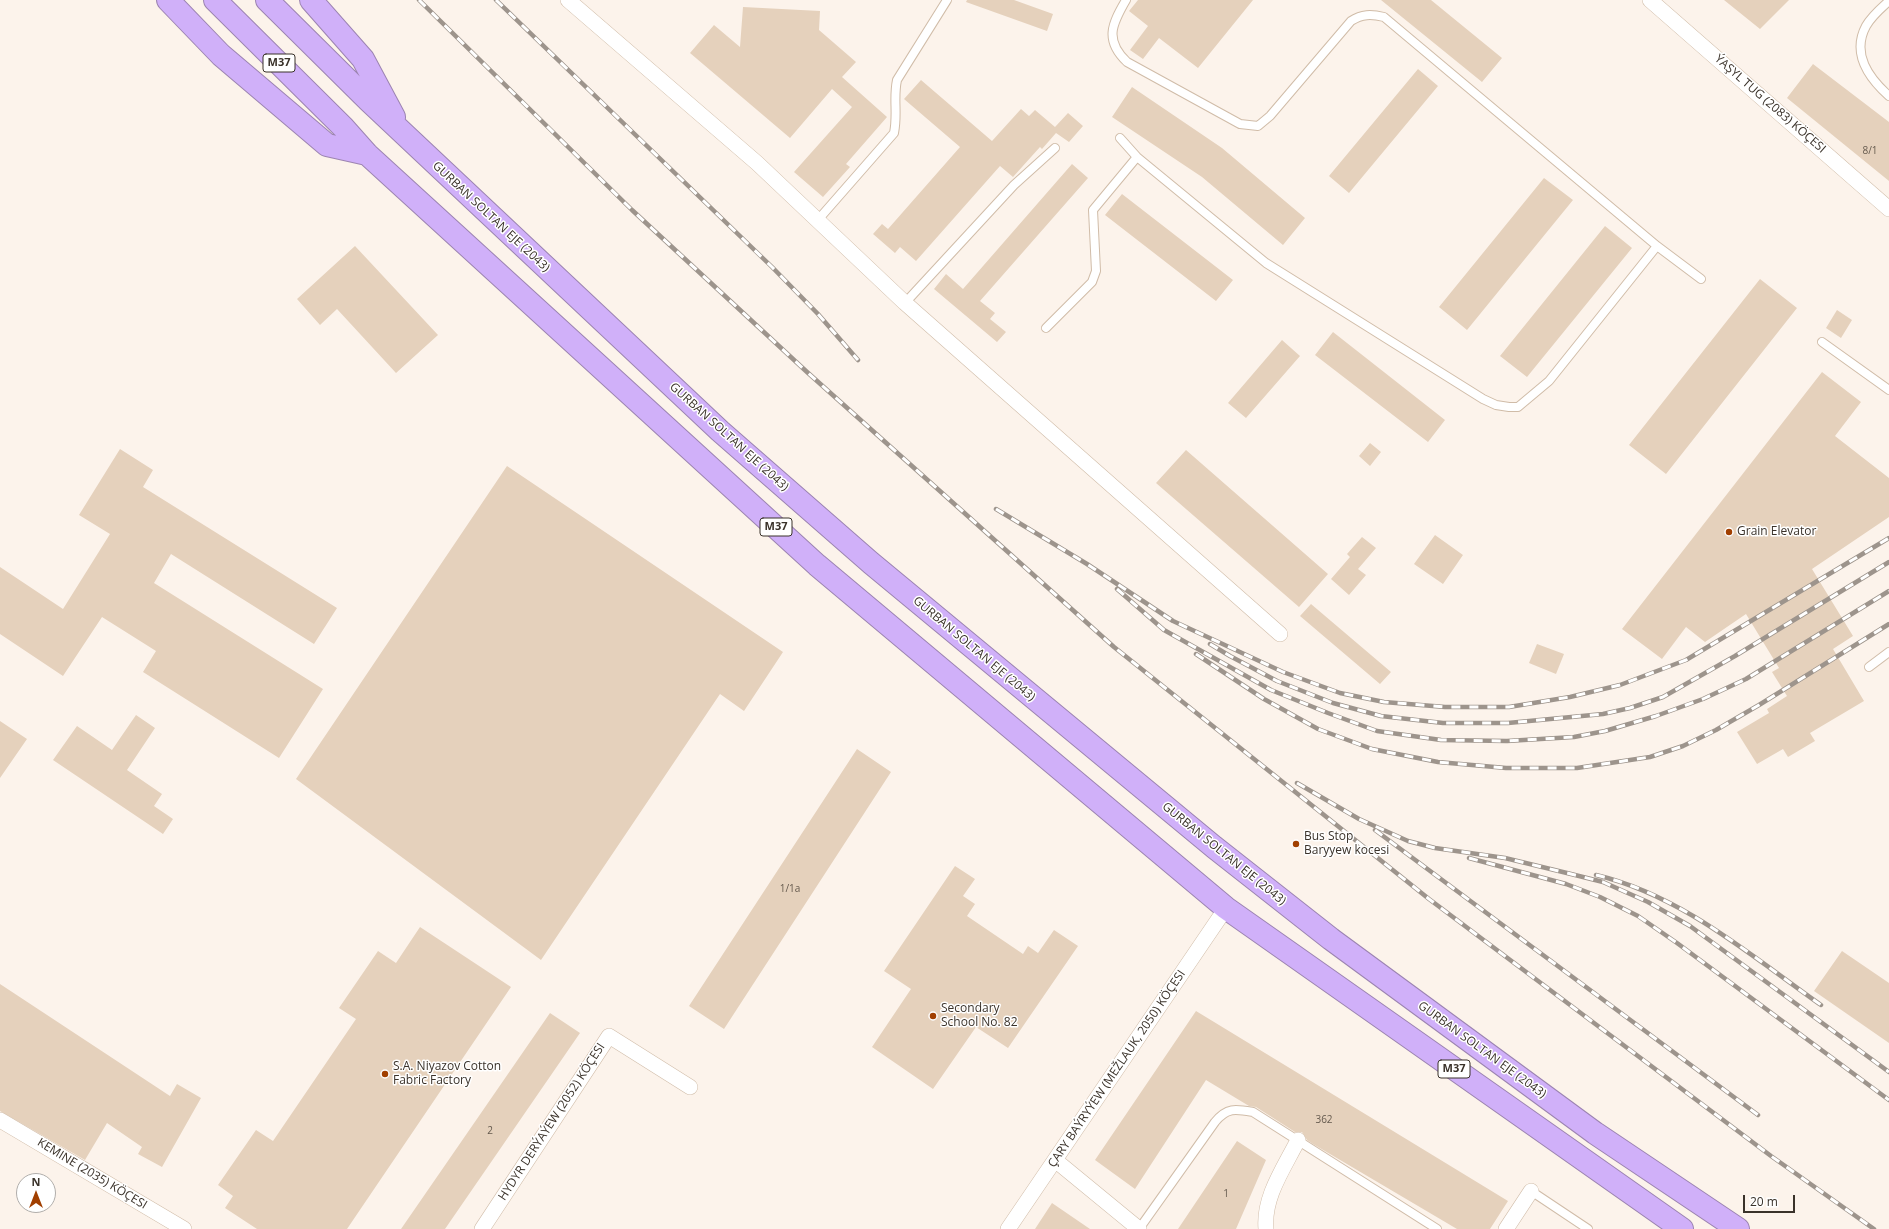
<!DOCTYPE html>
<html>
<head>
<meta charset="utf-8">
<style>
  body { margin:0 }
  #map { position:relative; width:1889px; height:1229px; overflow:hidden; background:#fcf3eb; font-family:"Open Sans",sans-serif }
  canvas { display:block }
  .north { position:absolute; left:16px; top:1173px; width:40px; height:40px; box-sizing:border-box; background:#fff; border:1px solid #b0adaa; border-radius:50%; rotate:0deg; font-size:11px; font-weight:700; line-height:16px; text-align:center; color:#3a322a }
  .north::after { content:''; display:block; margin:auto; width:14px; height:18px; background:#a13f00; clip-path:polygon(50% 0,100% 100%,50% 72%,0 100%) }
  .scale { position:absolute; left:1743px; top:1195px; width:52px; height:18px; box-sizing:border-box; border:2px solid #3a322a; border-top:0; padding-left:5px; font-size:12px; line-height:14px; white-space:nowrap; color:#3a322a; -webkit-text-stroke:3px #fff; paint-order:stroke }
</style>
</head>
<body>
<div id="map">
<canvas width="1889" height="1229"></canvas>
<div class="north">N</div>
<div class="scale">20 m</div>
</div>
<script>
const ctx = document.querySelector('canvas').getContext('2d');
ctx.lineJoin = 'round';
function fillPath(path, color) { ctx.fillStyle = color; ctx.fill(path, 'evenodd'); }
function strokePath(path, color, width, dash) { ctx.strokeStyle = color; ctx.lineWidth = width; ctx.lineCap = dash ? 'butt' : 'round'; ctx.setLineDash(dash || []); ctx.stroke(path); }
function drawText(font, color, halo, rows, align = 'center') {
  ctx.font = font + ' "Open Sans",sans-serif'; ctx.lineWidth = 3; ctx.setLineDash([]); ctx.textBaseline = 'middle'; ctx.strokeStyle = halo; ctx.fillStyle = color; for (const [text, x, y, turn = 0] of rows) {
    ctx.save(); ctx.translate(x, y); ctx.rotate((+turn || 0) * Math.PI / 180); ctx.textAlign = isNaN(turn) ? turn : align; if (halo) ctx.strokeText(text, 0, 0); ctx.fillText(text, 0, 0); ctx.restore();
  }
}
const building = new Path2D(`
  M967,0H1014L1053,14L1047,31L966,2Z
  M1138,0H1253L1198,68L1159,38L1143,59L1130,50L1148,26L1129,11Z
  M1381,0H1431L1502,58L1482,82Z
  M1724,0H1789L1760,29Z
  M743,7L820,11L819,30L856,62L842,77L887,117L846,164L850,167L823,197L794,172L852,107L832,89L790,138L690,53L714,25L740,47Z
  M1813,64L1889,122V181L1787,98Z
  M1418,69L1438,86L1349,193L1329,176Z
  M921,80L992,141L1021,109L1029,116L1035,110L1055,127L1068,113L1083,126L1069,142L1056,133L1042,149L1040,147L1013,177L1000,166L916,261L900,247L895,253L873,234L882,224L888,229L960,147L904,99Z
  M1132,87L1222,148L1305,218L1283,245L1202,177L1112,117Z
  M1072,164L1088,178L980,301L995,313L990,319L1006,332L997,342L934,289L946,274L963,289Z
  M1544,178L1573,200L1467,330L1439,307Z
  M1122,194L1233,280L1216,301L1105,215Z
  M1605,226L1632,248L1527,377L1500,356Z
  M355,246L438,335L396,373L337,309L320,325L297,299Z
  M1760,279L1797,308L1666,474L1629,445Z
  M1837,310L1852,320L1841,338L1826,328Z
  M1333,332L1445,420L1428,442L1315,355Z
  M1282,340L1300,356L1246,418L1228,403Z
  M1822,372L1861,402L1835,436L1889,478V517L1812,569L1853,636L1833,649L1864,701L1810,733L1815,741L1788,757L1783,749L1757,764L1737,732L1769,713L1767,709L1787,696L1772,672L1779,668L1746,614L1705,642L1686,627L1662,659L1622,629Z
  M1370,443L1381,452L1370,466L1359,456Z
  M120,449L153,470L143,487L337,608L314,644L171,554L154,583L323,689L279,758L143,672L156,651L102,617L63,676L0,634V567L63,609L110,534L79,515Z
  M1186,450L1328,574L1299,607L1156,483Z
  M507,466L783,652L744,711L720,694L541,960L296,779Z
  M1435,535L1463,555L1443,584L1414,564Z
  M1362,537L1376,548L1358,569L1366,575L1349,595L1331,579L1350,557L1347,554Z
  M1311,604L1391,672L1380,684L1300,616Z
  M1537,644L1564,654L1556,674L1529,663Z
  M136,715L155,728L127,770L162,794L154,806L173,819L163,834L53,760L77,726L112,750Z
  M0,721L27,739L0,778Z
  M857,749L891,772L724,1029L689,1006Z
  M955,866L975,879L963,896L975,904L967,916L1023,954L1028,946L1038,953L1054,930L1078,946L1008,1048L976,1027L933,1089L872,1047L911,989L884,971Z
  M420,927L511,987L347,1229H257L225,1208L233,1196L218,1185L256,1130L273,1141L356,1019L339,1008L378,951L396,963Z
  M1842,951L1889,983V1043L1814,991Z
  M0,984L170,1096L177,1084L201,1098L162,1167L138,1154L142,1147L107,1123L85,1160L0,1111Z
  M1196,1011L1508,1201L1490,1229H1457L1313,1144L1307,1140L1302,1132H1295L1256,1107L1249,1106L1206,1080L1135,1189L1095,1160Z
  M550,1013L580,1033L445,1229H401Z
  M1237,1141L1266,1160L1236,1229H1178Z
  M1052,1203L1090,1229H1035Z`);
const lane = new Path2D(`
  M1126,0C1112,24 1104,40 1127,62L1240,124L1258,126L1270,116L1351,21C1362,14 1371,14 1384,17L1657,246L1701,279
  M1889,1C1881,8 1871,17 1866,26C1851,54 1869,78 1889,96
  M1120,138L1137,157L1266,263L1483,399L1496,405L1509,407H1518L1549,381L1657,246
  M817,221L894,133C898,113 893,99 897,80L947,0
  M905,303L1014,185L1055,148
  M1046,328L1092,282L1096,271L1093,210L1137,157
  M1822,342L1889,390
  M1869,667L1889,652
  M1531,1191L1588,1229
  M1139,1229L1215,1122C1227,1107 1236,1109 1253,1112L1437,1229`);
const street = new Path2D(`
  M568,0L757,163L905,303L1280,634
  M1650,0L1889,209
  M0,1120L184,1229
  M1055,1160L1139,1229
  M482,1229L609,1036L690,1087
  M1008,1229L1226,908
  M1266,1229C1263,1197 1284,1168 1298,1140
  M1506,1229L1531,1191`);
const highway = new Path2D(`
  M168,0L221,55L327,145L367,154
  M215,0L343,127L367,154L817,565L1226,908L1682,1229
  M267,0L368,100L720,431L871,563L1214,847L1331,939L1595,1133L1738,1229
  M311,0L363,59L394,117`);
const rail = new Path2D(`
  M419,0L632,210L807,372L1114,647L1429,899L1771,1156L1874,1229
  M496,0L772,267L818,314L858,360
  M996,509L1087,564L1173,621L1283,672L1340,693L1384,702L1445,707H1509L1570,697L1620,685L1686,660L1889,538
  M1117,589L1164,630L1271,690L1328,713L1377,731L1441,740L1507,741L1574,737L1605,731L1656,716L1703,699L1746,679L1889,591
  M1210,644L1230,656L1277,681L1333,703L1381,716L1443,723H1508L1603,714L1630,708L1663,697L1735,656L1889,562
  M1196,654L1264,699L1318,729L1372,749L1438,762L1506,768H1577L1650,757L1683,746L1716,730L1759,705L1889,624
  M1297,783L1359,819L1408,841L1435,848L1505,858L1571,874L1603,882L1648,902L1690,926L1889,1072
  M1375,830L1758,1115
  M1469,858L1566,884L1600,897L1638,916L1677,943L1889,1100
  M1596,875C1681,895 1750,955 1821,1005`);
const markers = [
  [1729,532,4,"#a13f00"],
  [1296,844,4,"#a13f00"],
  [933,1016,4,"#a13f00"],
  [385,1074,4,"#a13f00"]
];
const numberNames = [
  ["8/1",1870,151],
  ["1/1а",790,889],
  ["362",1324,1120],
  ["2",490,1131],
  ["1",1226,1194]
];
const shields = [
  [279,63,32],
  [776,527,32],
  [1454,1069,32]
];
const shieldNames = [
  ["M37",279,63],
  ["M37",776,527],
  ["M37",1454,1069]
];
const streetNames = [
  ["ÝAŞYL TUG (2083) KÖÇESI",1770,104,41],
  ["GURBAN SOLTAN EJE (2043)",491,217,43],
  ["GURBAN SOLTAN EJE (2043)",729,437,42],
  ["GURBAN SOLTAN EJE (2043)",974,649,40],
  ["GURBAN SOLTAN EJE (2043)",1224,854,39],
  ["GURBAN SOLTAN EJE (2043)",1482,1050,36],
  ["ÇARY BAÝRYÝEW (MEŽLAUK, 2050) KÖÇESI",1117,1069,-56],
  ["HYDYR DERÝAÝEW (2052) KÖÇESI",552,1122,-57],
  ["KEMINE (2035) KÖÇESI",92,1174,31]
];
const poiNames = [
  ["Grain Elevator",1737,532],
  ["Bus Stop",1304,837],
  ["Baryyew kocesi",1304,851],
  ["Secondary",941,1009],
  ["School No. 82",941,1023],
  ["S.A. Niyazov Cotton",393,1067],
  ["Fabric Factory",393,1081]
];
fillPath(building, '#e5d1bc');
strokePath(lane, '#d0bca8', 10);
strokePath(street, '#d0bca8', 16);
strokePath(highway, '#9c84b1', 24);
strokePath(lane, '#fff', 8);
strokePath(street, '#fff', 15);
strokePath(highway, '#d0b0f9', 22);
strokePath(rail, '#9d948c', 4.5);
strokePath(rail, '#fff', 3, [9]);
for (const [x, y, r, color] of markers) { const dot = new Path2D(); dot.arc(x, y, r, 0, 2 * Math.PI); ctx.fillStyle = color; ctx.fill(dot); strokePath(dot, '#fff', 1.5); }
drawText('10px', '#655a4e', null, numberNames);
for (const [x, y, w] of shields) { const box = new Path2D(); box.roundRect(x - w / 2, y - 9, w, 18, 3); ctx.fillStyle = '#fff'; ctx.fill(box); strokePath(box, '#3a322a', 1); }
drawText('bold 11px', '#3a322a', null, shieldNames);
drawText('12px', '#3a322a', '#fff', streetNames);
drawText('12px', '#3a322a', '#fff', poiNames, 'left');
</script>
</body>
</html>
